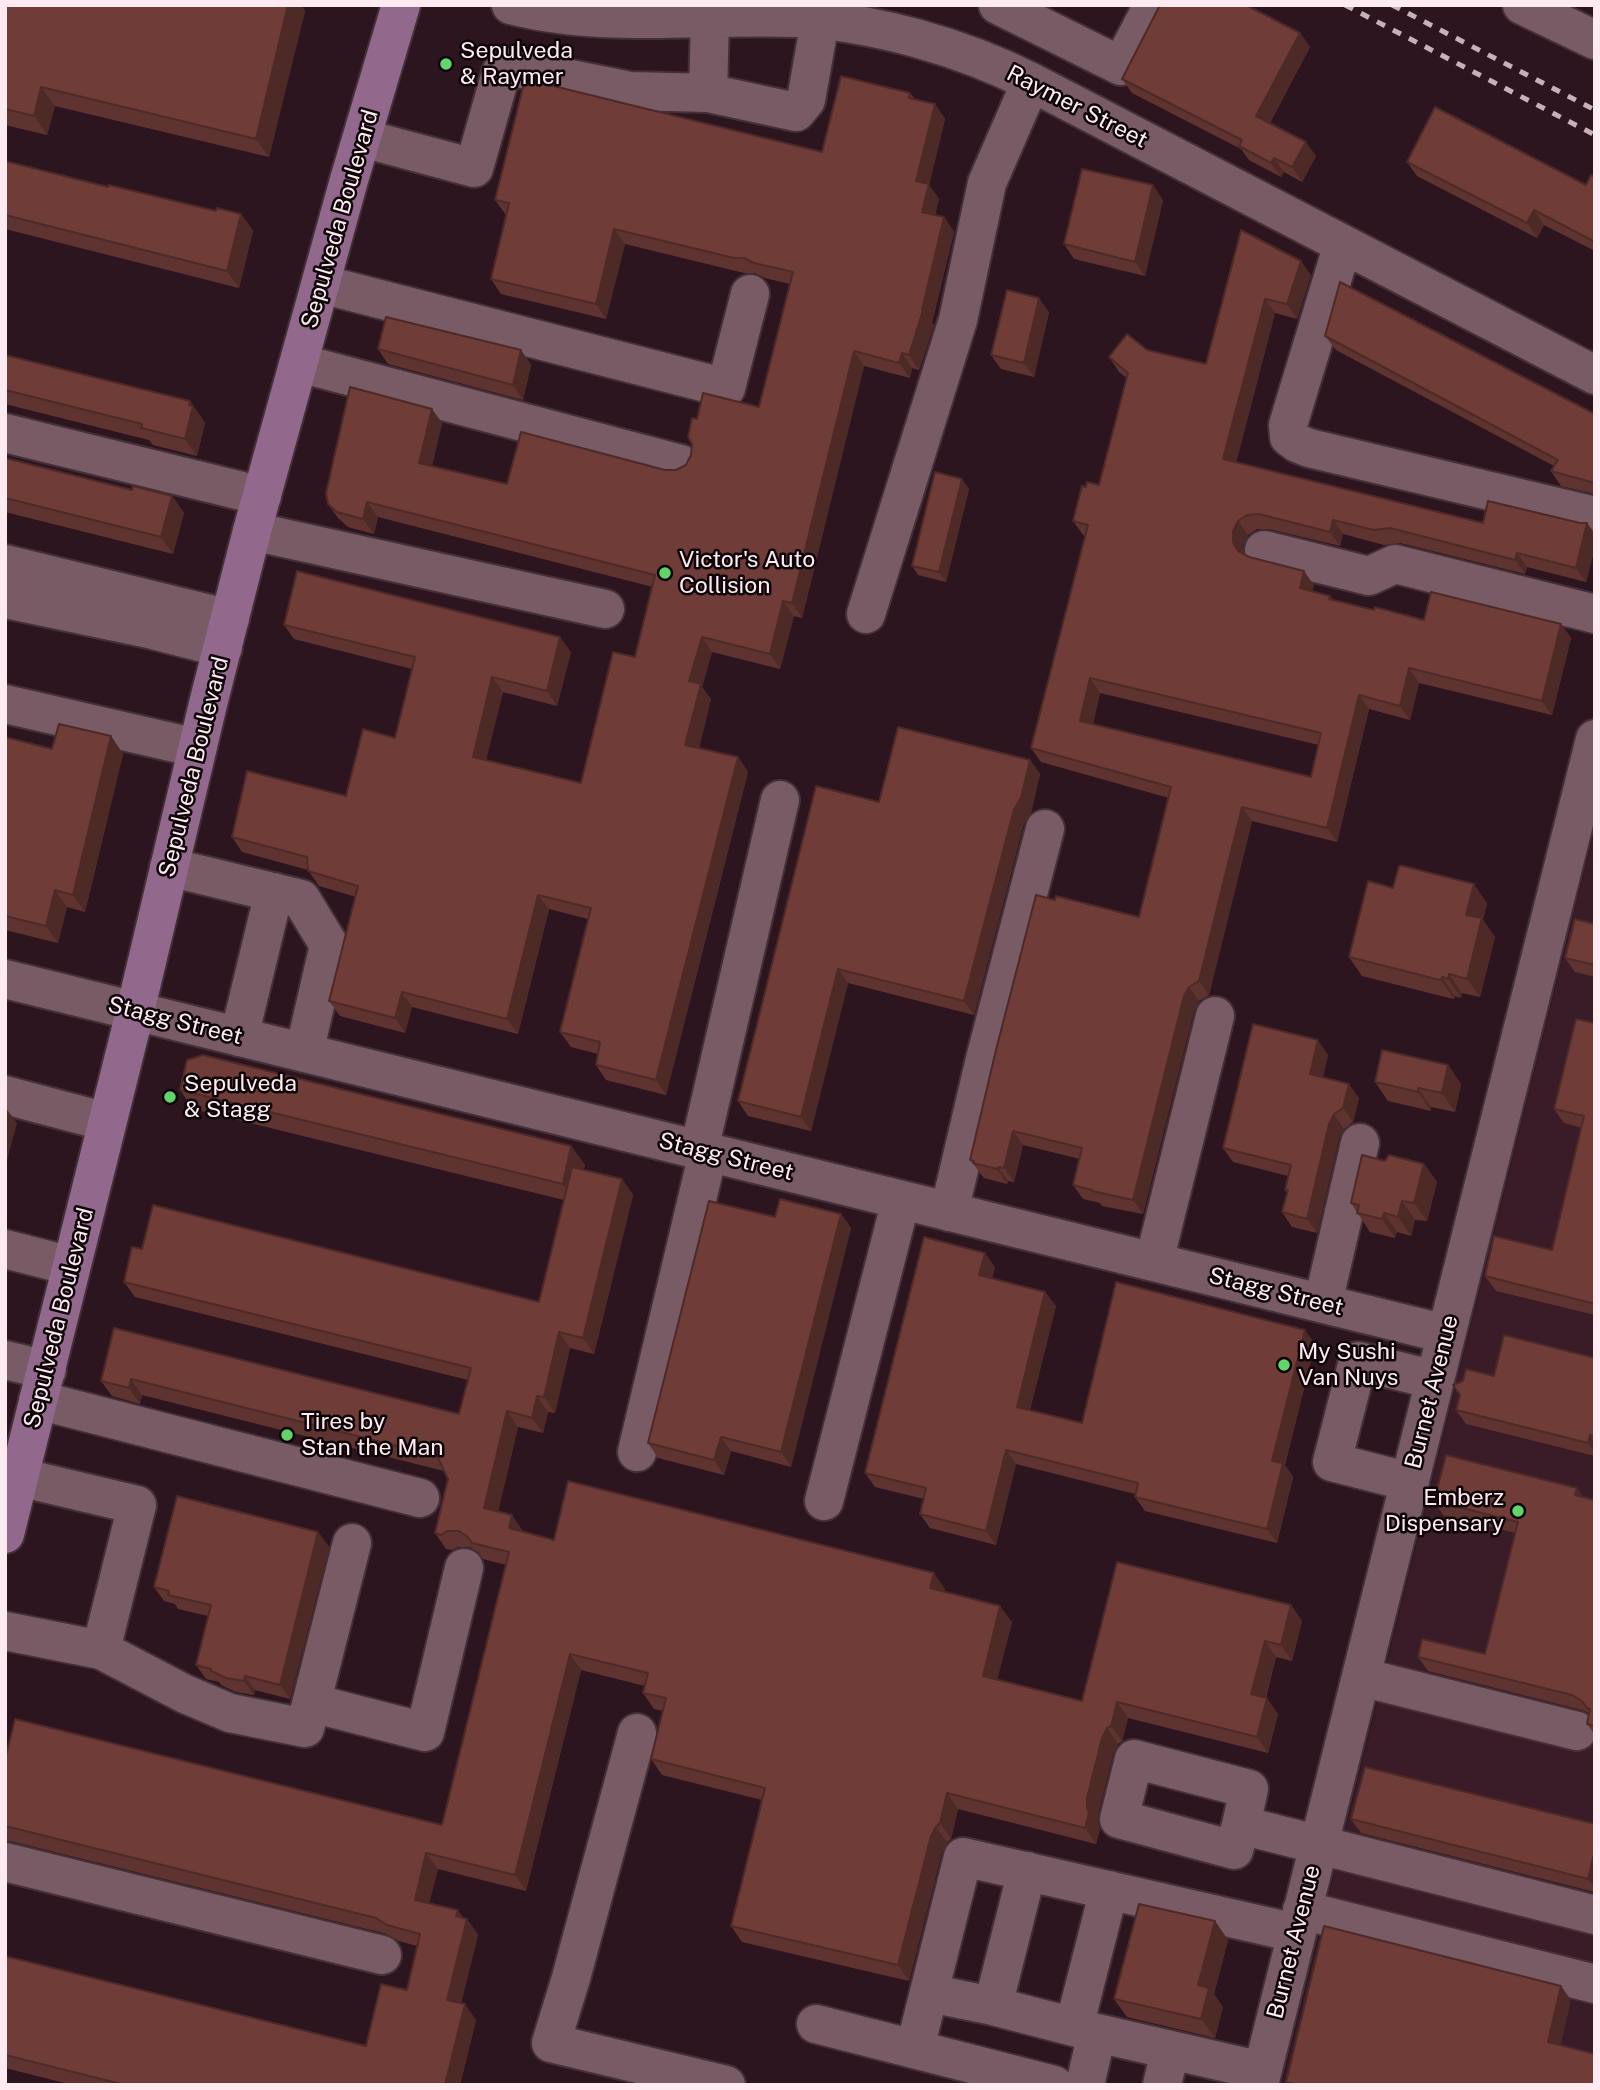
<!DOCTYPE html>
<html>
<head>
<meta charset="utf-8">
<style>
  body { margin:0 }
  #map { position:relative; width:1600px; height:2090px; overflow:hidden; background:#2d151f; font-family:"Public Sans",sans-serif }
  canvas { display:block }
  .frame { position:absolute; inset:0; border:7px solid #fdebf1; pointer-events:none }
</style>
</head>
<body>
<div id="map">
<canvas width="1600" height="2090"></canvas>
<div class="frame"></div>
</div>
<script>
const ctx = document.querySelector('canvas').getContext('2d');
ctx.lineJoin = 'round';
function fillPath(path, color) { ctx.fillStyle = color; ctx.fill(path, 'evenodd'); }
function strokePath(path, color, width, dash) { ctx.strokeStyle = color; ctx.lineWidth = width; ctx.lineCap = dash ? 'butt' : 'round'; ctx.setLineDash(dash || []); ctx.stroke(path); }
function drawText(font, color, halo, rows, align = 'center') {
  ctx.font = font + ' "Public Sans",sans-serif'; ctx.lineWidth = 5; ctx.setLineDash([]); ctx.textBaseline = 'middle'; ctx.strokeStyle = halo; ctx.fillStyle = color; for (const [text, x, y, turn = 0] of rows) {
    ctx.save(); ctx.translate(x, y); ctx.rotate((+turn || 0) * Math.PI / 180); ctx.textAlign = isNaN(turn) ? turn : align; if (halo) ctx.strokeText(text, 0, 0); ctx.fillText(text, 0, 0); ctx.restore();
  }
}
const built = new Path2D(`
  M1595,828V2085H1282Z`);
const minor = new Path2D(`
  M511,5C604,29 702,14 797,18C874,22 962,47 1031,82L1595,375
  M998,5L1121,66L1150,11L1149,5
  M1522,5L1595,40
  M708,93L710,19
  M362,138L474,168L501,73L512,67L631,91L708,93L796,112L806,100L820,21L834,5
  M1343,244L1288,425L1289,437L1297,443L1309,448L1595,516
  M321,284L726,388L750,294
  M299,363L681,464
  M5,433L262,496
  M252,531L605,609
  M1264,550L1369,576L1395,564L1595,614
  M5,564L230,619
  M5,599L153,630L223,648
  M866,614L958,320L987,183L1031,82
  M5,704L197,748
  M169,867L301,899L329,945L304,1053
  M5,979L1446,1334
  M239,1037L274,892
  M5,1095L107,1122
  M699,1150L780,800
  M949,1212L985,1059L1045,829
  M5,1249L71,1266
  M1154,1262L1215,1016
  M1323,1303L1360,1143
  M5,1360L47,1370
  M38,1400L420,1498
  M637,1452L708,1153
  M1410,1482L1332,1462L1358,1361L1435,1380
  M824,1501L901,1200
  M5,1631L101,1650L137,1505L19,1477
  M101,1650L185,1694L230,1713L305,1728L352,1543
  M1361,1677L1577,1731
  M312,1703L425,1732L464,1568
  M637,1733L571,1978L551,2043L726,2085
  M1241,1825L1234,1850L1119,1819L1134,1759L1249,1789L1241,1825L1595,1915
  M5,1862L382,1955
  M1302,1910L1595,1984
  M929,1993L993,2006L1097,2033L1262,2071
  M993,2006L1027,1871
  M816,2024L1054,2085
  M1074,2027L1109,1890
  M915,2048L963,1857L1296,1933
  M1085,2085L1097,2033
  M1162,2085L1170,2051
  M1259,2085L1595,739`);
const major = new Path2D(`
  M5,1534L135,1012L208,704L252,531L349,180L401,5`);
const rail = new Path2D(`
  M1345,5L1595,135
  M1392,5L1595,110`);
const wall = new Path2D(`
  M5,5H301L305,11L269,157L55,106L47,135L5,125Z
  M1300,33L1310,47L1270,123L1316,156L1302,182L1284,172L1281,177L1249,160L1241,149L1132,93L1122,79Z
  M910,93L915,99L935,104L945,119L929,185L939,199L935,215L944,217L954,232L932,323L934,325L919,370L912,368L910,378L864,366L802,618L794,616L780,669L712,652L702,687L711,699L699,748L738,757L748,772L666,1095L606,1080L596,1065L598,1054L571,1047L560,1032L588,919L549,909L518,1034L412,1007L405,1033L340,1016L329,1001L356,897L319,886L308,870L242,852L232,837L346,796L395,738L412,669L294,639L284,625L571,652L557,706L503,692L486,760L581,783L635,657L653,587L378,517L374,534L348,527L338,518L328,504L432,409L442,423L432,466L507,484L665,470H676L686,465L691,455L697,419L759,407L790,284L765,278L755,273H744L625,244L606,319L501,294L491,279L506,215L495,200L822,152Z
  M5,161L108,187L216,211L241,214L253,231L239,288L5,229Z
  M1407,162L1586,185L1595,177V251L1544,225L1537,238L1417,176Z
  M1163,200L1145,276L1074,259L1064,244Z
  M1241,230L1311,275L1297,319L1275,313L1236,463L1483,523H1587L1595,534V547L1586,582L1527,567L1525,574L1400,543L1384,545L1343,534L1340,546L1269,529H1257L1248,535L1243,545V554L1314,585L1312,591L1330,596L1333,600L1374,610L1424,620L1561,624L1571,638L1552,715L1419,683L1410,720L1369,709L1337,842L1252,821L1209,995L1199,1001L1194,1011L1143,1214L1102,1206L1100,1203L1083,1199L1073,1185L1080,1159L1023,1145L1014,1182L1008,1181L1007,1184L984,1178L970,1160L1055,900L1139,917L1169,798L1041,762L1031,748L1086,536L1083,535L1073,521L1086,487L1099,485L1127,378L1119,372L1109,357L1147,350L1206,364ZM1100,693L1319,745L1311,777L1093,724Z
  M1049,312L1034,377L1001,369L991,355Z
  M1325,336L1595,414V494L1561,486L1551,471L1554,466L1336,350Z
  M378,349L521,350L531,365L523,400L388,364Z
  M5,355L190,401L205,423L197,456L153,445L149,440L5,404Z
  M5,458L132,490L172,496L184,513L173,554L5,512Z
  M969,489L946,582L918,575L912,566Z
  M111,736L123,754L85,912L67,907L58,943L5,930V737L52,749Z
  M1030,760L1040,774L1031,813L1024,823L974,1015L848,983L811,1131L748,1116L738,1101L879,802Z
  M1393,888L1487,903L1483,920L1495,937L1480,997L1462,993L1461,998L1455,996L1454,999L1449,998L1362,976L1349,957Z
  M1595,924V977L1575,972L1565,958Z
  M1595,1023V1315L1496,1291L1485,1276L1552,1250L1582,1128L1564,1123L1554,1109Z
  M1328,1055L1323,1077L1359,1098L1353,1122L1344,1129L1339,1138L1317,1233L1292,1227L1282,1212L1287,1193L1285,1190L1288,1176L1233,1162L1223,1148Z
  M1448,1065L1461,1084L1455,1112L1431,1107V1111L1388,1101L1375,1082Z
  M180,1090L571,1146L585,1165L583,1170L622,1179L633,1195L594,1354L570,1348L555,1413L548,1412L543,1433L518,1427L498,1512L523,1532L554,1540L945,1589L944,1592L1012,1622L997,1680L1082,1701L1291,1605L1302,1621L1292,1661L1276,1657L1266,1698L1278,1714L1268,1753L1128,1718L1122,1741L1118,1744L1113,1754L1098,1814V1824L1100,1829L1096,1844L958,1809L951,1839L947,1842L942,1852L909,1981L742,1942L731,1926L762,1800L662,1775L651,1759L663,1711L654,1709L643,1693L645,1686L581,1670L526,1891L438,1869L429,1903L467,1919L478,1935L461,2003L476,2020L460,2085H73L5,2068V1956L366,2046L407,1990L417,1946L399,1941L387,1934L10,1841H5V1760L442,1825L506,1565L483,1559L478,1552L470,1547H458L452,1550L446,1549L435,1533L448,1479L444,1471L142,1395L140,1404L112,1396L101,1381L114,1328L459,1414L468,1380L135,1297L124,1282L142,1249L539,1302L564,1200L193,1109Z
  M1424,1164L1437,1182L1427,1221L1415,1220L1411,1236L1397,1232L1395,1238L1370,1232L1351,1203Z
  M841,1214L851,1228L791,1467L731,1451L724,1475L658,1458L648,1443L775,1217Z
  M995,1267L992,1278L1045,1292L1056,1306L1030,1410L1082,1423L1315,1344L1285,1465L1293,1477L1277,1543L1145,1511L1135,1497V1494L1016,1464L996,1545L930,1528L920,1514L924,1499L875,1487L865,1473Z
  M1595,1358V1456L1466,1424L1456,1410L1494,1376Z
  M1577,1488L1583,1497L1595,1500V1735L1587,1724L1589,1713L1582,1710L1428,1671L1418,1657L1485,1654L1516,1533L1444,1516L1434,1501Z
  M318,1532L329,1547L290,1699L255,1690L254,1695L236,1692L221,1685L219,1682L206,1679L196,1665L208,1616L178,1609L175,1604L164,1601L154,1587Z
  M1351,1819L1595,1824V1892L1361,1833Z
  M1215,1921L1228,1940L1214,1994L1223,2007L1215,2038L1127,2017L1114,1999Z`);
const shadedWall = new Path2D(`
  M288,5H301L305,11L269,157L256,139Z
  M1300,33L1310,47L1266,130L1256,116Z
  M41,87L55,106L47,135L34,116Z
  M935,104L945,119L929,185L939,199L932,227L922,212L916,181Z
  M1306,142L1316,156L1302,182L1292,167Z
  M1274,158L1284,172L1281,177L1271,163Z
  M1153,185L1163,200L1145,276L1135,262Z
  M1534,210L1544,225L1537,238L1527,223Z
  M241,214L253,231L239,288L227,271Z
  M944,217L954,232L932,323L934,325L919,370L909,355L922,310Z
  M614,229L625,244L606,319L596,304Z
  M1301,261L1311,275L1297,319L1287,304Z
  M1039,298L1049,312L1034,377L1024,363Z
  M1265,299L1275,313L1233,474L1223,459Z
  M521,350L531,365L523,400L513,385Z
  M854,351L864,366L802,618L792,603Z
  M902,353L912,368L910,378L899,363Z
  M190,401L205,423L197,456L185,439L189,405Z
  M432,409L442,423L429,478L419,463Z
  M962,479L969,489L946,582L939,572Z
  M172,496L184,513L173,554L161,537Z
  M367,502L378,517L374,534L363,519Z
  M1333,520L1343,534L1340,546L1330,532Z
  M1238,521L1248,535L1243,545V557L1248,565L1233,542V531Z
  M1587,523L1595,534V547L1586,582L1576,568Z
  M1517,553L1527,567L1525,574L1515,560Z
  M1304,571L1314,585L1310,602L1300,588Z
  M783,601L794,616L780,669L770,654Z
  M1561,624L1571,638L1552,715L1542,701Z
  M560,637L571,652L557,706L547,691Z
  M702,637L712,652L702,687L711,699L696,760L685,745L689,681Z
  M1409,668L1419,683L1410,720L1400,706Z
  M492,677L503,692L483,772L473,757Z
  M1090,678L1100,693L1090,735L1080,721Z
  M1359,695L1369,709L1337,842L1327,828Z
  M111,736L123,754L85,912L73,895Z
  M738,757L748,772L666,1095L656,1080Z
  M1030,760L1040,774L1031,813L1024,823L974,1015L964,1001L1014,809Z
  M1242,807L1252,821L1209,995L1199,981Z
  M1474,884L1487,903L1483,920L1495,937L1480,997L1467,979L1466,915Z
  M55,890L67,907L58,943L46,926Z
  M538,895L549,909L518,1034L507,1019Z
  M838,969L848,983L811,1131L801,1117Z
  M1449,974L1462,993L1461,998L1448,979Z
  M1442,977L1455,996L1454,999L1441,980Z
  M1189,987L1199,1001L1194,1011L1143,1214L1133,1200L1184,996Z
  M402,992L412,1007L405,1033L395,1018Z
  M1318,1040L1328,1055L1320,1088L1310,1074Z
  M1448,1065L1461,1084L1455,1112L1442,1093Z
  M1349,1084L1359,1098L1353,1122L1343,1108Z
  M1418,1088L1431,1107V1111L1418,1092Z
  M5,1107L17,1123L5,1168Z
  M1334,1114L1344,1129L1339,1138L1317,1233L1307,1219L1329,1124Z
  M1013,1131L1023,1145L1014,1182L1004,1168Z
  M571,1146L585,1165L576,1203L563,1184Z
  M1424,1164L1437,1182L1427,1221L1414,1203Z
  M998,1167L1008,1181L1007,1184L997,1169Z
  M622,1179L633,1195L594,1354L583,1338Z
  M1402,1201L1415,1220L1411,1236L1398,1217Z
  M1384,1213L1397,1232L1395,1238L1382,1219Z
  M841,1214L851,1228L791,1467L781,1452Z
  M985,1253L995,1267L989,1290L979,1275Z
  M1045,1292L1056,1306L1027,1421L1017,1407Z
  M1305,1330L1315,1344L1285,1465L1293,1477L1277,1543L1267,1529L1272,1461Z
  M559,1332L570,1348L555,1413L544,1397Z
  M131,1379L142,1395L140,1404L129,1388Z
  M537,1396L548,1412L543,1433L532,1418Z
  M507,1411L518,1427L495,1524L484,1508Z
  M1590,1435L1595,1442V1453L1588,1443Z
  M721,1437L731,1451L724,1475L714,1460Z
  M1006,1450L1016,1464L996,1545L986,1531Z
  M1577,1488L1587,1503L1575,1495Z
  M512,1515L523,1531L520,1544L509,1528Z
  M318,1532L329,1547L290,1699L280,1685Z
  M934,1573L945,1589L941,1604L930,1588Z
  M1291,1605L1302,1621L1292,1661L1281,1645Z
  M1000,1606L1012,1622L994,1692L983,1676Z
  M1265,1641L1276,1657L1262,1709L1251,1694Z
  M570,1654L581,1670L526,1891L515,1875Z
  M245,1676L255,1690L254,1695L244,1681Z
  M1267,1698L1278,1714L1268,1753L1257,1737Z
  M1117,1702L1128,1718L1122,1741L1111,1726Z
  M1107,1728L1118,1744L1113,1754L1098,1814V1824L1100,1829L1096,1844L1085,1828L1087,1798L1102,1738Z
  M947,1793L958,1809L951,1839L940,1823Z
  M936,1827L947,1842L942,1852L909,1981L898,1965L931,1836Z
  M1595,1850V1888L1588,1879Z
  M426,1853L438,1869L426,1916L415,1900Z
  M458,1910L466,1922L467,1919L478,1935L458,2016L447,2000Z
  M1215,1921L1228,1940L1214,1994L1223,2007L1215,2038L1201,2019L1198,1985Z
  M1561,1986L1571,2000L1558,2057L1548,2042Z
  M465,2004L476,2020L460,2085H445Z`);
const building = new Path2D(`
  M5,5H288L256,139L41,87L34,116L5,109Z
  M1160,5H1246L1300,33L1256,116L1306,142L1292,167L1274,158L1271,163L1239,146L1242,140L1122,79Z
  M841,76L910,93L909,98L935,104L916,181L929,184L922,212L944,217L922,310H923L909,355L902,353L899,363L854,351L792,603L783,601L770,654L702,637L689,681L701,684L685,745L738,757L656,1080L596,1065L600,1042L560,1032L591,908L538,895L507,1019L402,992L395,1018L329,1001L358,886L308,871L307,857L232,837L247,771L346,796L363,729L395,738L415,657L284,625L297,571L560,637L547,691L492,677L473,757L581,783L613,652L635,657L655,575L367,502L363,519L337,512L328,504L326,493L350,387L432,409L419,463L507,484L521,432L665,470H676L686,465L691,455L692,444L688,437L692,418L697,419L703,393L759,407L793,272L754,263L744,258H734L614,229L596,304L491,279L509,203L495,200L525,79L822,152Z
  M1435,107L1586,185L1591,175L1595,177V242L1534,210L1527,223L1407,162Z
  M5,161L108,187L109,185L216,211L217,208L241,214L227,271L5,215Z
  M1082,169L1153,185L1135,262L1064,244Z
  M1241,230L1301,261L1287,304L1265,299L1223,459L1483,523L1488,501L1580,523H1587L1576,568L1517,553L1515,560L1390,528L1374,530L1333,520L1330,532L1259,514L1247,515L1238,521L1233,531V542L1238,551L1249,557L1304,571L1300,588L1330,596L1329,599L1374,610L1375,607L1424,620L1431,592L1561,624L1542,701L1409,668L1400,706L1359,695L1327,828L1242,807L1199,981L1189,987L1184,996L1133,1200L1092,1191V1190L1073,1185L1082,1148L1013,1131L1004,1168L998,1167L997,1169L973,1163L974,1161L970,1160L996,1050L1036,895L1055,900L1056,896L1139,917L1171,787L1031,748L1088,525L1073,521L1082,486L1086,487L1087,482L1099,485L1128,373L1109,357L1127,334L1147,350L1206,364ZM1090,678L1321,733L1311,777L1080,721Z
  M1340,282L1595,414V483L1551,471L1558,460L1325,336Z
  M1007,290L1039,298L1024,363L991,355Z
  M386,317L521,350L513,385L378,349Z
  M5,355L190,401L189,405L193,406L185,439L141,428L142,424L5,390Z
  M5,458L132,490L133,486L172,496L161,537L5,498Z
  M935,472L962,479L939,572L912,566Z
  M59,724L111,736L73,895L55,890L46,926L5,916V737L52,749Z
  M898,727L1030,760L1021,798L1014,809L964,1001L838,969L801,1117L738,1101L816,786L879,802Z
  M1399,866H1403L1474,884L1466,915L1482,918L1467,979L1449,974L1448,979L1442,977L1441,980L1436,979L1349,957L1368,881L1393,888Z
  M1575,919L1595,924V965L1565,958Z
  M1576,1019L1595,1023V1304L1485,1276L1494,1236L1552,1250L1584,1116L1554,1109Z
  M1253,1024L1318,1040L1310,1074L1349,1084L1343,1108L1334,1114L1329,1124L1307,1219L1282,1212L1288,1190H1285L1291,1165L1223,1148Z
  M1382,1050L1448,1065L1442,1093L1418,1088V1092L1375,1082Z
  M203,1055L571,1146L563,1184L180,1090L187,1060Z
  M1362,1155L1385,1161L1389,1155L1424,1164L1414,1203L1402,1201L1398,1217L1384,1213L1382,1219L1357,1213L1359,1205L1351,1203Z
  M572,1167L622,1179L583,1338L559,1332L544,1397L537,1396L532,1418L507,1411L484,1508L512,1515L509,1528L554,1540L568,1481L934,1573L930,1588L1000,1606L983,1676L1082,1701L1117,1562L1291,1605L1281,1645L1265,1641L1251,1694L1267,1698L1257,1737L1117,1702L1111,1726L1107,1728L1102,1738L1087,1798V1808L1089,1813L1085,1828L947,1793L940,1823L936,1827L931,1836L898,1965L731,1926L765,1788L651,1759L666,1698L643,1693L648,1673L570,1654L515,1875L426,1853L415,1900L458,1910L456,1916L467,1919L447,2000L465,2004L445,2085H125L5,2055V1956L366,2046L381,1984L407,1990L420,1934L387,1925L376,1918L5,1826V1760L15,1719L442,1825L509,1552L472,1543L467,1536L459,1531H447L441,1535L435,1533L448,1479L437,1456L131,1379L129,1388L101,1381L114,1328L459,1414L471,1368L124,1282L132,1247L142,1249L153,1205L539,1302Z
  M780,1199L841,1214L781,1452L721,1437L714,1460L648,1443L709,1201L775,1217Z
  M924,1237L985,1253L979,1275L1045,1292L1017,1407L1082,1423L1116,1282L1305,1330L1272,1461L1283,1463L1267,1529L1135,1497L1138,1483L1006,1450L986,1531L920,1514L926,1488L865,1473Z
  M1504,1335L1595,1358V1436L1590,1435L1588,1443L1456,1410L1460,1395L1453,1385L1463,1381L1466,1369L1494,1376Z
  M1446,1455L1577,1488L1575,1495L1595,1500V1726L1587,1724L1590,1709L1587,1708L1582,1701L1572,1695L1418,1657L1422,1639L1485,1654L1518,1522L1434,1501Z
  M177,1496L318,1532L280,1685L245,1676L244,1681L226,1678L211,1671V1669L196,1665L211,1605L168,1595L169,1591L154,1587Z
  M1365,1767L1595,1824V1850L1588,1879L1351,1819Z
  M1139,1904L1215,1921L1198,1985L1209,1988L1201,2019L1114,1999Z
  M1324,1926L1561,1986L1548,2042L1595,2054V2085H1299L1286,2082Z`);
const markers = [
  [446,64,7,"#62d469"],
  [665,573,7,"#62d469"],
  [170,1097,7,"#62d469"],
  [1284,1365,7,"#62d469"],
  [287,1435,7,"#62d469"],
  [1518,1511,7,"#62d469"]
];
const poiNames = [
  ["Sepulveda",460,51],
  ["& Raymer",460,77],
  ["Victor's Auto",679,560],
  ["Collision",679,586],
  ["Sepulveda",184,1084],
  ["& Stagg",184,1110],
  ["My Sushi",1298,1352],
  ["Van Nuys",1298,1378],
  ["Tires by",301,1422],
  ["Stan the Man",301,1448],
  ["Emberz",1504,1498,"right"],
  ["Dispensary",1504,1524,"right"]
];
const streetNames = [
  ["Raymer Street",1077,107,27],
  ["Sepulveda Boulevard",340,219,-74],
  ["Sepulveda Boulevard",194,767,-76],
  ["Stagg Street",175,1021,14],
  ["Stagg Street",726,1157,14],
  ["Stagg Street",1276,1292,14],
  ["Sepulveda Boulevard",59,1318,-76],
  ["Burnet Avenue",1432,1392,-76],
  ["Burnet Avenue",1294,1942,-76]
];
fillPath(built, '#3a1b28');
strokePath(minor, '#433137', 42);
strokePath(major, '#433137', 42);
strokePath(minor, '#795b66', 38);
strokePath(major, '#92698c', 38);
strokePath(rail, '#c5b1b8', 5, [9, 9]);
fillPath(wall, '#5f3430');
fillPath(shadedWall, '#4e2a27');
fillPath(building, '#6f3c38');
strokePath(building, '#4e2a27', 2);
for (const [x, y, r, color] of markers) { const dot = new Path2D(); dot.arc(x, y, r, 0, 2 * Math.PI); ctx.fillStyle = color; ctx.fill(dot); strokePath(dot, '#0e0508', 2.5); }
drawText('23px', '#fdebf1', '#0e0508', poiNames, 'left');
drawText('23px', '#fdebf1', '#0e0508', streetNames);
</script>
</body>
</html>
